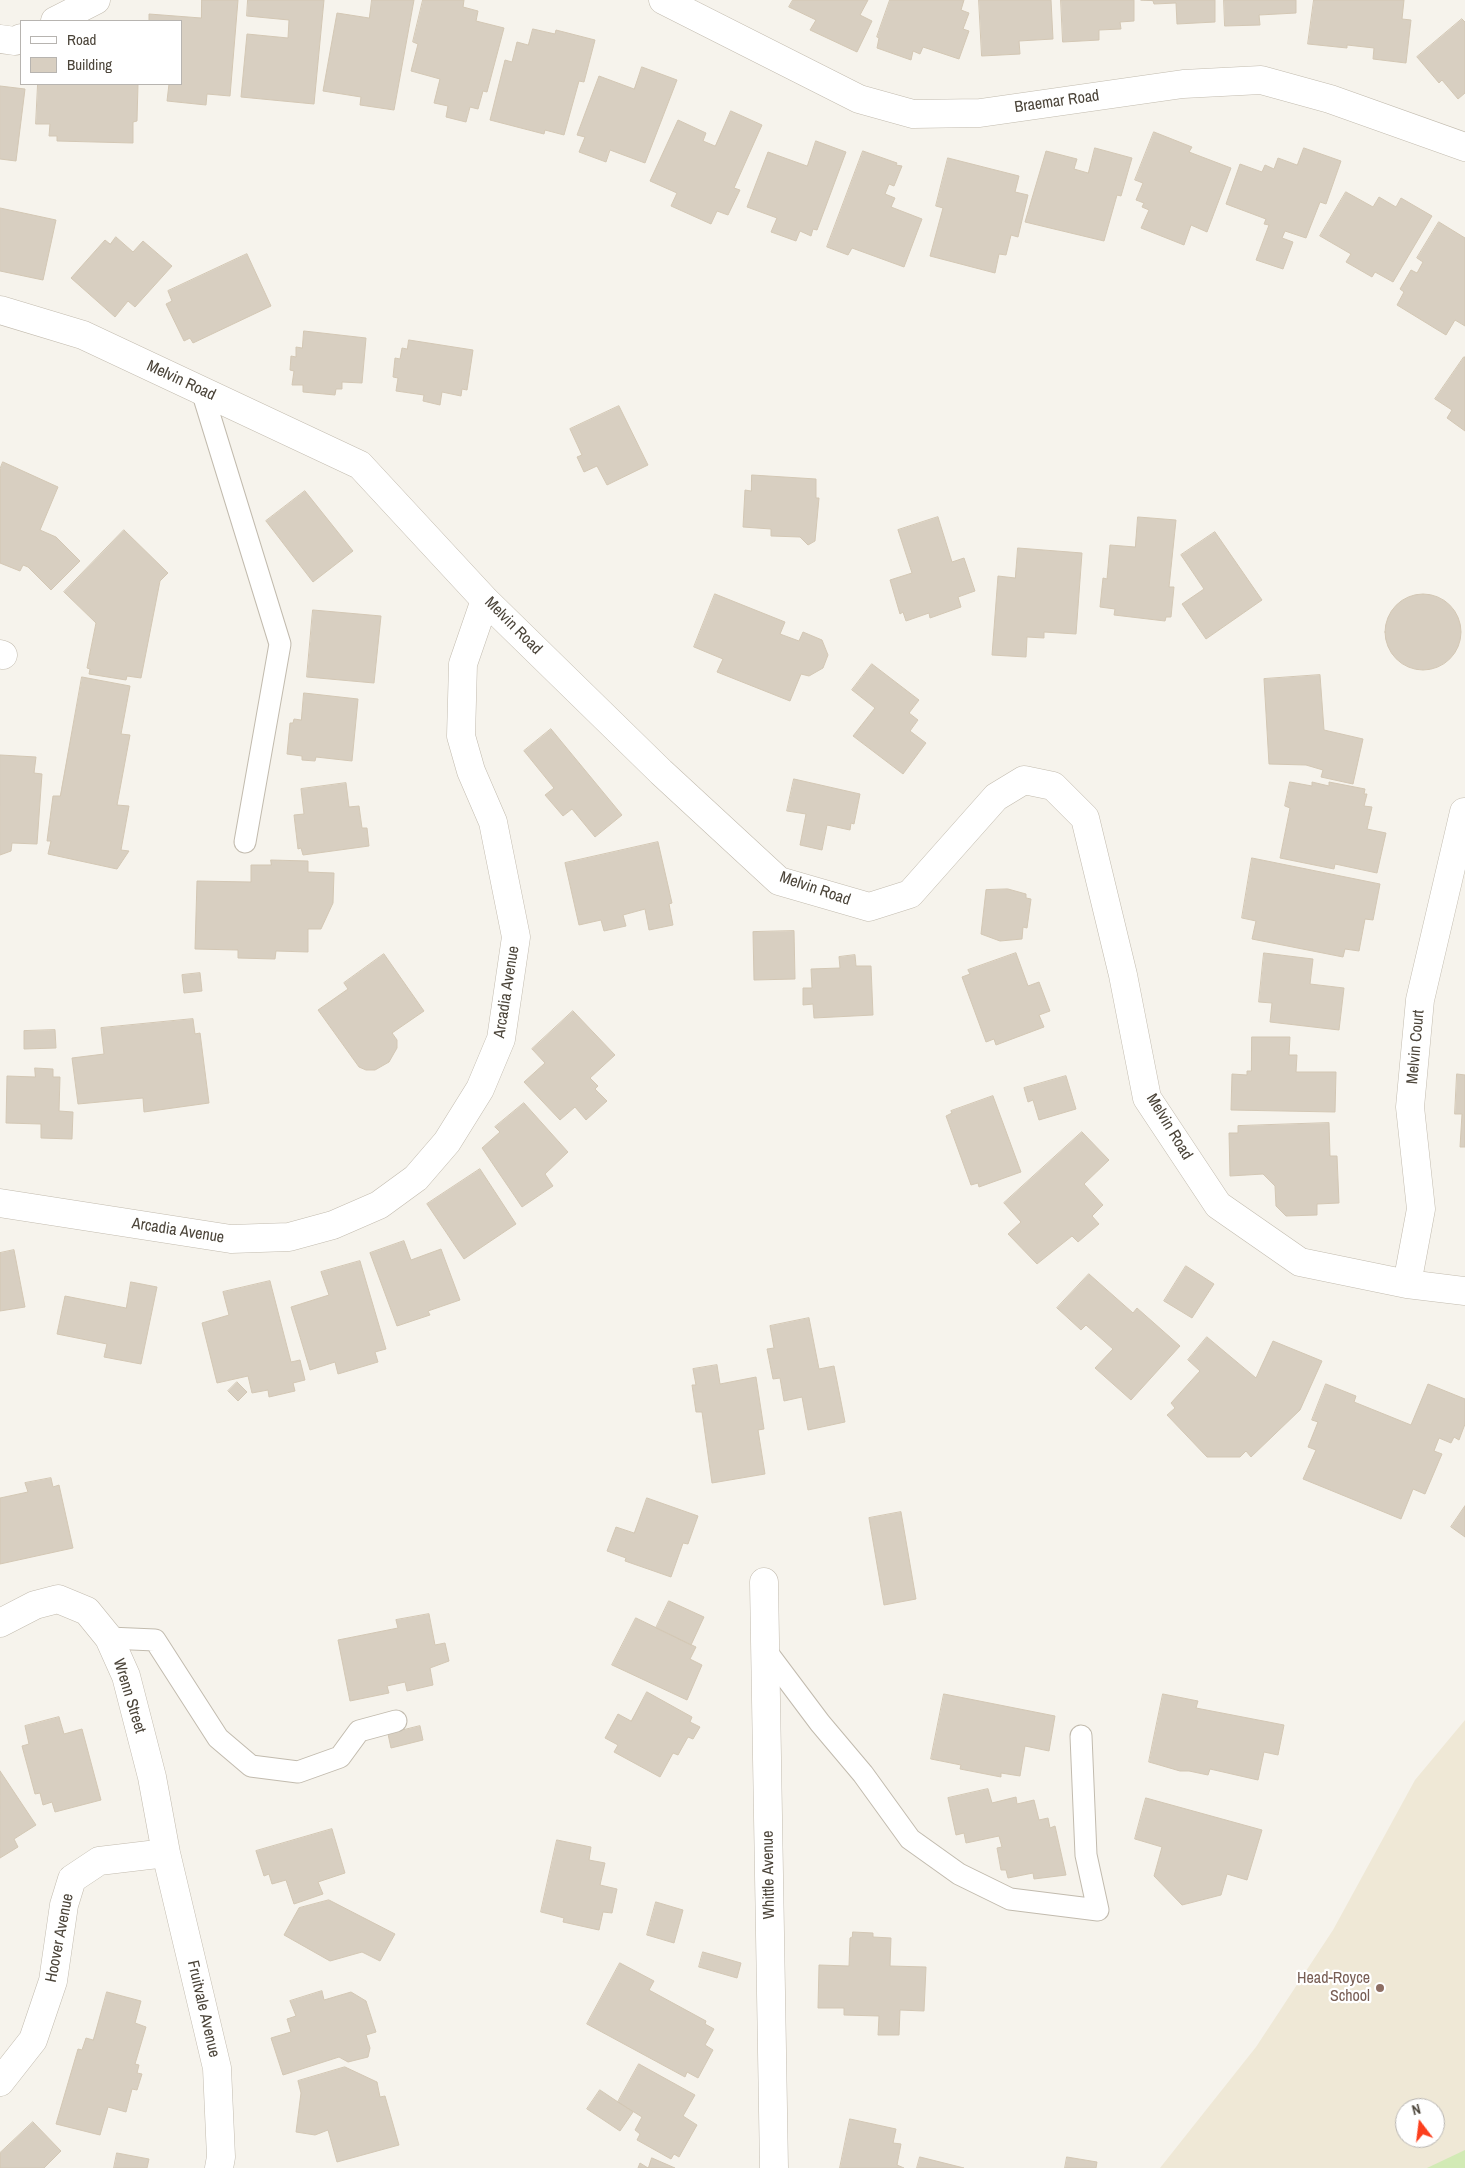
<!DOCTYPE html>
<html>
<head>
<meta charset="utf-8">
<style>
  body { margin:0 }
  #map { position:relative; width:1465px; height:2168px; overflow:hidden; background:#f6f3ec; font-family:"Archivo Narrow",sans-serif }
  canvas { display:block }
  .legend { position:absolute; left:20px; top:20px; width:162px; height:65px; box-sizing:border-box; background:#fff; border:1px solid #b7b4b0; margin:0; padding:6px 9px; list-style:none; font-size:15px; color:#4b4439 }
  .legend li { display:flex; align-items:center; gap:10px; height:25px }
  .legend b { width:25px; border:1px solid #b7b4b0 }
  .north { position:absolute; left:1395px; top:2098px; width:50px; height:50px; box-sizing:border-box; background:#fff; border:1px solid #b7b4b0; border-radius:50%; rotate:345deg; font-size:14px; font-weight:700; line-height:20px; text-align:center; color:#4b4439 }
  .north::after { content:''; display:block; margin:auto; width:18px; height:22px; background:#fc3f1d; clip-path:polygon(50% 0,100% 100%,50% 72%,0 100%) }
</style>
</head>
<body>
<div id="map">
<canvas width="1465" height="2168"></canvas>
<ul class="legend">
<li><b style="height:6px;background:#fff"></b>Road</li>
<li><b style="height:14px;background:#d8cfc1"></b>Building</li>
</ul>
<div class="north">N</div>
</div>
<script>
const ctx = document.querySelector('canvas').getContext('2d');
ctx.lineJoin = 'round';
function fillPath(path, color) { ctx.fillStyle = color; ctx.fill(path, 'evenodd'); }
function strokePath(path, color, width, dash) { ctx.strokeStyle = color; ctx.lineWidth = width; ctx.lineCap = dash ? 'butt' : 'round'; ctx.setLineDash(dash || []); ctx.stroke(path); }
function drawText(font, color, halo, rows, align = 'center') {
  ctx.font = font + ' "Archivo Narrow",sans-serif'; ctx.lineWidth = 4.5; ctx.setLineDash([]); ctx.textBaseline = 'middle'; ctx.strokeStyle = halo; ctx.fillStyle = color; for (const [text, x, y, turn = 0] of rows) {
    ctx.save(); ctx.translate(x, y); ctx.rotate((+turn || 0) * Math.PI / 180); ctx.textAlign = isNaN(turn) ? turn : align; if (halo) ctx.strokeText(text, 0, 0); ctx.fillText(text, 0, 0); ctx.restore();
  }
}
const education = new Path2D(`
  M1465,1720V2168H1160L1256,2047L1333,1930L1415,1780ZM1405,2108H1435V2138H1405Z`);
const green = new Path2D(`
  M1465,2150V2168H1427Z`);
const building = new Path2D(`
  M202,0H238L230,96L207,94L206,105L167,101L169,84H181V21H149V14L201,18Z
  M248,0H324L314,104L241,97L247,34L288,38L289,20L247,16Z
  M372,0H414L394,110L360,105L361,97L323,91L337,13L369,18Z
  M423,0H464L463,7L478,11L476,21L504,28L487,92L483,91L478,109L470,107L466,122L446,117L448,106L434,103L440,79L411,71L418,44L413,42Z
  M793,0H868L860,15L872,21L857,52L810,30L816,20L789,7Z
  M890,0H964L961,10L969,13L963,29L969,31L959,59L923,47L920,54L913,51L911,60L877,48L879,38L877,37Z
  M979,0H1051L1053,39L1019,41L1020,54L982,56Z
  M1061,0H1134V21L1120,22L1121,29L1099,30V40L1063,42Z
  M1141,0H1215V22L1177,24L1176,3L1154,4L1153,1Z
  M1224,0H1296V13L1259,15L1260,25L1225,26Z
  M1314,0H1404L1402,19L1411,20L1406,63L1373,59L1374,48L1347,45V48L1308,44Z
  M1462,19L1465,22V93L1458,99L1442,80L1439,83L1417,57Z
  M533,29L555,34L556,30L595,40L584,82L579,81L564,135L545,130L544,134L490,120L505,60L512,62L517,42L528,45Z
  M642,67L677,80L645,163L610,150L606,162L579,152L585,137L577,135L599,76L634,89Z
  M38,84H138L137,121L133,122V143L57,141V136H49L50,124H36Z
  M0,86L25,89L16,161L0,159Z
  M731,111L762,125L734,188L740,190L728,215L717,211L711,224L671,206L677,193L650,181L678,120L706,133L703,141L715,146Z
  M1154,132L1192,147L1189,152L1231,168L1207,232L1191,225L1184,245L1141,228L1149,210L1142,207L1144,203L1136,200L1143,183L1135,180Z
  M816,141L846,152L817,230L813,229L811,236L800,231L796,241L771,232L777,218L747,207L768,152L807,166Z
  M1095,148L1132,158L1121,196L1117,195L1104,241L1025,222L1046,151L1077,159L1074,169L1088,173Z
  M1304,148L1341,161L1326,204L1320,202L1306,238L1285,231L1282,238L1293,242L1283,269L1256,260L1269,225L1264,224L1266,219L1226,204L1240,164L1262,172L1265,165L1274,169L1278,158L1297,165Z
  M863,151L897,163L896,165L902,166L894,186L889,184L885,194L895,198L891,207L922,219L904,267L852,248L848,255L827,247Z
  M948,158L1019,176L1015,192L1028,195L1018,237L1011,235L1006,255L999,254L995,273L930,256L943,208L936,206Z
  M1346,192L1373,207L1379,197L1396,207L1401,198L1432,216L1393,282L1375,272L1372,277L1346,262L1351,254L1320,236Z
  M0,208L56,220L43,280L0,271Z
  M1439,222L1465,238V326L1455,320L1446,335L1397,305L1404,292L1400,289L1411,270L1417,273L1423,262L1417,258Z
  M116,237L133,252L143,241L172,266L135,307L128,301L115,317L71,278L105,240L110,244Z
  M247,254L271,306L193,343L190,338L184,341L166,304L172,301L168,291Z
  M304,331L366,338L362,383L342,382V389H336L335,395L303,392V385H292L294,371L290,370L291,356L296,357V347L302,348Z
  M409,340L473,350L467,390L462,389L461,396L442,392L440,405L423,401L424,395L396,391L398,378L393,377L395,358L400,359L402,348L407,349Z
  M1464,357H1465V431L1447,418L1452,410L1435,399Z
  M619,406L648,465L607,485L597,466L584,472L577,457L582,455L570,429Z
  M3,462L58,487L40,530L56,537L80,561L51,590L28,567L23,565L20,571L0,563V469Z
  M752,475L816,479V498H819L815,541L808,545L800,537L771,536V529L743,527L745,490L751,491Z
  M305,491L353,551L313,582L266,521Z
  M938,517L952,562L964,558L975,591L958,597L961,607L930,618L929,613L906,621L903,612L900,614L890,580L912,573L898,530Z
  M1138,517L1176,520L1169,587H1174L1171,617H1166L1165,621L1114,615L1115,609L1100,607L1103,578L1107,579L1110,545L1135,547Z
  M124,530L168,573L160,581L141,678L127,676L126,680L89,674L90,669L87,668L96,623L64,592Z
  M1215,532L1262,600L1206,639L1182,604L1204,589L1181,555Z
  M1018,548L1082,553L1076,634L1044,632V638L1027,637L1026,657L992,655L998,576L1015,578Z
  M1385 632a38 38 0 1 1 76 0a38 38 0 1 1-76 0Z
  M715,594L785,622L780,634L799,641L803,632L822,640L828,655L823,668L809,676L801,674L790,701L717,672L723,659L694,647Z
  M313,610L381,616L374,683L307,677Z
  M872,664L919,700L909,713L918,720L910,731L926,743L903,774L853,736L875,708L852,690Z
  M1320,675L1324,730L1363,739L1353,784L1321,777L1323,770L1306,765L1269,764L1264,679Z
  M82,677L130,686L121,734L130,735L117,805L129,806L121,850L129,851L117,869L48,854L51,841H47L53,796H60Z
  M304,693L358,699L352,761L316,757L315,761L302,760V756L287,754L290,723H293L294,719L301,720Z
  M551,729L622,815L595,837L572,809L563,816L545,795L554,788L524,751Z
  M0,755L36,757L34,773L42,774L37,844L12,843L11,851L0,855Z
  M794,779L860,794L854,824L851,823L850,830L827,825L822,850L800,845L806,814L787,811Z
  M1290,782L1312,786V782L1329,786V782L1365,789L1364,794H1367L1364,806L1372,807L1367,829L1386,833L1377,873L1335,864L1334,869L1280,858L1290,808L1285,806Z
  M346,783L349,807L359,806L362,828H367L369,846L303,855L301,848L298,849L294,815L304,814L301,789Z
  M658,842L672,903L669,904L673,925L649,930L645,909L623,915L626,926L604,931L601,920L579,925L565,863Z
  M1252,858L1380,884L1373,920L1365,919L1359,951L1345,949L1343,957L1252,939L1256,921L1242,918Z
  M271,860L308,861V872L334,873L333,903L321,929H308V952L276,951L275,959L238,958V950L195,949L197,881L251,882V865H271Z
  M1008,889L1026,894V898L1031,899L1027,928L1023,927L1022,939L1000,941L981,934L986,890Z
  M794,931L795,979L754,980L753,932Z
  M1016,953L1028,986L1039,982L1050,1011L1039,1015L1044,1027L996,1045L994,1039L986,1042L962,977L970,974L968,970Z
  M1264,953L1313,959L1310,984L1344,988L1339,1030L1270,1022L1272,1003L1259,1002Z
  M384,954L424,1011L392,1033L397,1040V1048L389,1062L375,1070H366L359,1067L318,1010L348,989L344,983Z
  M855,955L856,966H871L873,1015L814,1018L813,1004L803,1005V988H812L811,969L840,968L839,957Z
  M200,973L202,991L184,993L182,975Z
  M573,1011L615,1055L590,1078L598,1086L595,1089L607,1101L586,1120L575,1107L560,1120L524,1082L545,1063L532,1049Z
  M193,1019L195,1034L200,1033L209,1103L144,1112L143,1098L78,1104L72,1058L104,1054L101,1028Z
  M55,1030L56,1048L24,1049V1031Z
  M1252,1037H1290L1289,1055H1297L1296,1072H1336L1335,1112L1231,1110L1232,1074L1247,1075V1071H1251Z
  M35,1068L53,1069V1077H60L59,1111L73,1112L72,1139L41,1138V1124L6,1123L7,1076L35,1077Z
  M1457,1074L1465,1075V1147H1460L1462,1114H1455Z
  M1066,1076L1076,1109L1039,1120L1033,1100L1028,1102L1024,1088Z
  M993,1096L1021,1172L979,1187L978,1183L971,1185L946,1116L952,1113L951,1111Z
  M524,1103L568,1152L545,1174L553,1186L522,1207L482,1148L500,1132L495,1127Z
  M1329,1123L1330,1156H1337L1339,1203L1317,1204V1215L1286,1216L1276,1206L1275,1186L1263,1174L1230,1176L1229,1133H1238V1126Z
  M1082,1132L1109,1160L1084,1184L1103,1205L1092,1216L1099,1224L1078,1242L1072,1236L1037,1264L1008,1234L1021,1222L1004,1203Z
  M480,1169L516,1224L464,1259L427,1204Z
  M404,1241L411,1260L441,1249L460,1300L428,1311L430,1315L397,1326L370,1253Z
  M14,1250L25,1307L0,1311V1253Z
  M360,1261L386,1349L375,1352L378,1362L338,1374L335,1362L310,1370L291,1307L329,1295L321,1272Z
  M1186,1266L1214,1284L1192,1318L1164,1301Z
  M1089,1274L1133,1313L1137,1308L1180,1346L1131,1400L1095,1368L1113,1349L1086,1325L1081,1330L1057,1308Z
  M270,1281L291,1362L300,1360L305,1380L293,1383L295,1391L269,1397L268,1390L252,1393L248,1376L217,1383L202,1323L229,1315L223,1292Z
  M131,1282L157,1287L141,1364L104,1357L107,1344L57,1334L65,1296L126,1308Z
  M809,1318L819,1369L834,1366L845,1422L808,1430L802,1397L784,1401L780,1378L773,1379L767,1349L774,1348L770,1326Z
  M1207,1337L1256,1378L1273,1341L1322,1361L1300,1410L1251,1457L1246,1451L1240,1457H1207L1167,1415L1175,1408L1171,1403L1200,1371L1188,1360Z
  M717,1365L720,1384L756,1377L764,1429L758,1430L765,1474L712,1483L702,1412H696L692,1385H696L693,1369Z
  M237,1382L247,1392L238,1401L228,1391Z
  M1326,1384L1356,1396L1354,1402L1411,1425L1428,1384L1465,1399V1424L1459,1440L1454,1437L1451,1443L1439,1438L1434,1451L1442,1454L1425,1494L1413,1489L1401,1519L1303,1479L1316,1450L1308,1447L1318,1422L1312,1420Z
  M51,1478L53,1487L59,1485L73,1548L0,1564V1498L28,1492L25,1483Z
  M647,1498L698,1516L688,1544L683,1543L671,1577L625,1561L626,1558L607,1551L616,1527L634,1533Z
  M1465,1506V1537L1451,1527Z
  M901,1512L916,1599L884,1605L869,1518Z
  M669,1601L704,1617L691,1645L656,1628Z
  M429,1614L435,1645L445,1643L449,1661L430,1668L433,1685L407,1691L405,1682L387,1686L389,1693L350,1701L338,1640L398,1628L396,1620Z
  M636,1618L696,1647L690,1659L702,1665L687,1700L612,1665Z
  M647,1692L692,1717L690,1722L700,1727L693,1739L688,1737L678,1755L673,1753L660,1777L614,1752L618,1745L605,1738L618,1714L631,1721Z
  M944,1694L1055,1716L1049,1751L1025,1746L1020,1776L1001,1773V1777L960,1769L961,1765L931,1759Z
  M1163,1694L1198,1701L1196,1708L1284,1725L1278,1755L1264,1752L1258,1780L1210,1769L1208,1775L1189,1771H1180L1149,1762Z
  M59,1717L64,1734L82,1729L101,1800L55,1812L52,1802L43,1805L40,1793L35,1794L22,1746L29,1744L25,1726Z
  M420,1726L423,1740L391,1748L388,1734Z
  M0,1771L36,1825L14,1839L18,1847L0,1858Z
  M988,1789L992,1803L1016,1797L1017,1804L1034,1800L1039,1820L1048,1818L1050,1828L1055,1826L1066,1875L1034,1879L1033,1873L1008,1878L1006,1870H1001L997,1848L1002,1847L999,1836L966,1843L964,1833L956,1835L948,1798Z
  M1146,1798L1262,1830L1247,1880L1227,1874L1221,1895L1182,1905L1154,1876L1162,1847L1135,1839Z
  M332,1829L345,1873L318,1882L323,1894L294,1904L286,1880L272,1884L269,1874L264,1876L256,1851Z
  M557,1840L591,1847L589,1860L605,1863L600,1885L617,1889L612,1913L603,1912L599,1930L563,1922L564,1918L541,1912Z
  M329,1900L395,1934L380,1961L362,1952L330,1961L284,1935L299,1908Z
  M656,1902L683,1910L674,1943L647,1935Z
  M853,1932L873,1933V1937L891,1938L890,1966L926,1967L924,2011L900,2010L899,2035H878L879,2016L844,2015V2008H818L819,1965L849,1966L850,1938L852,1937Z
  M703,1952L741,1963L737,1978L699,1967Z
  M620,1963L654,1981L649,1990L706,2021L705,2024L714,2029L705,2045L713,2050L698,2078L687,2072L685,2077L587,2024Z
  M322,1991L324,2000L351,1992L366,2001L376,2032L366,2035L370,2048L368,2057L348,2062L339,2057L283,2075L271,2038L291,2032L287,2019L296,2016L290,2001Z
  M107,1992L141,2001L135,2023L146,2027L135,2064L139,2065L137,2073L142,2074L137,2090L132,2089L126,2112L108,2107L100,2135L56,2124L78,2049L82,2050L86,2038L93,2040Z
  M639,2064L695,2095L683,2116L697,2125L679,2157L674,2154L671,2159L637,2140L640,2134L635,2130L642,2117L618,2102Z
  M345,2067L377,2082L380,2097L385,2096L399,2145L337,2162L328,2130L315,2135L296,2132L301,2093L298,2081Z
  M600,2090L633,2112L620,2131L587,2109Z
  M850,2119L896,2129L893,2143L901,2144L897,2165L904,2168H840Z
  M33,2122L61,2151L44,2168H0V2153Z
  M117,2153L149,2159L147,2168H114Z
  M920,2157L964,2168H917Z
  M1067,2157L1097,2162L1096,2168H1065Z
  M652,2158L675,2168H638L640,2163L648,2168Z`);
const service = new Path2D(`
  M202,391L280,644L245,842
  M109,1638L155,1640L218,1738L251,1766L298,1772L340,1757L359,1731L396,1721
  M766,1651L820,1723L863,1774L910,1839L959,1874L1010,1899L1098,1910L1086,1855L1081,1736`);
const minor = new Path2D(`
  M663,0L859,99L913,114L980,113L1183,84L1261,80L1330,99L1465,147
  M55,21L96,0
  M0,39L15,41L21,38
  M0,310L83,335L360,465L485,600L661,772L779,881L869,907L910,894L996,797L1024,780L1053,786L1085,818L1123,975L1147,1098L1218,1205L1300,1262L1407,1284L1465,1291
  M0,654L3,655
  M0,1203L231,1239L289,1237L333,1225L379,1205L416,1178L447,1142L480,1089L501,1039L516,937L493,822L471,771L461,736L463,664L485,600
  M1407,1284L1421,1209L1410,1107L1420,1000L1464,812
  M764,1582L774,2168
  M0,1623L35,1605L58,1599L87,1611L109,1638L126,1676L152,1777L166,1853L217,2068L221,2157L219,2168
  M0,2082L33,2040L53,1981L64,1905L72,1879L99,1861L166,1853`);
const markers = [
  [1380,1988,5,"#8d6e63"]
];
const streetNames = [
  ["Braemar Road",1057,102,-8],
  ["Melvin Road",181,381,25],
  ["Melvin Road",513,626,45],
  ["Melvin Road",815,889,19],
  ["Arcadia Avenue",507,992,-81],
  ["Melvin Court",1416,1047,-85],
  ["Melvin Road",1169,1127,59],
  ["Arcadia Avenue",178,1231,9],
  ["Wrenn Street",129,1696,73],
  ["Whittle Avenue",769,1875,-91],
  ["Hoover Avenue",60,1938,-79],
  ["Fruitvale Avenue",203,2009,77]
];
const educationNames = [
  ["Head-Royce",1370,1979],
  ["School",1370,1997]
];
fillPath(education, '#efe8d6');
fillPath(green, '#d2eab5');
fillPath(building, '#d8cfc1');
strokePath(building, '#d3c7b4', 1);
strokePath(service, '#c2bbae', 23);
strokePath(minor, '#c2bbae', 29);
strokePath(service, '#fff', 21);
strokePath(minor, '#fff', 28);
for (const [x, y, r, color] of markers) { const dot = new Path2D(); dot.arc(x, y, r, 0, 2 * Math.PI); ctx.fillStyle = color; ctx.fill(dot); strokePath(dot, '#fff', 2); }
drawText('16px', '#4b4439', '#fff', streetNames);
drawText('16px', '#785e54', '#fff', educationNames, 'right');
</script>
</body>
</html>
